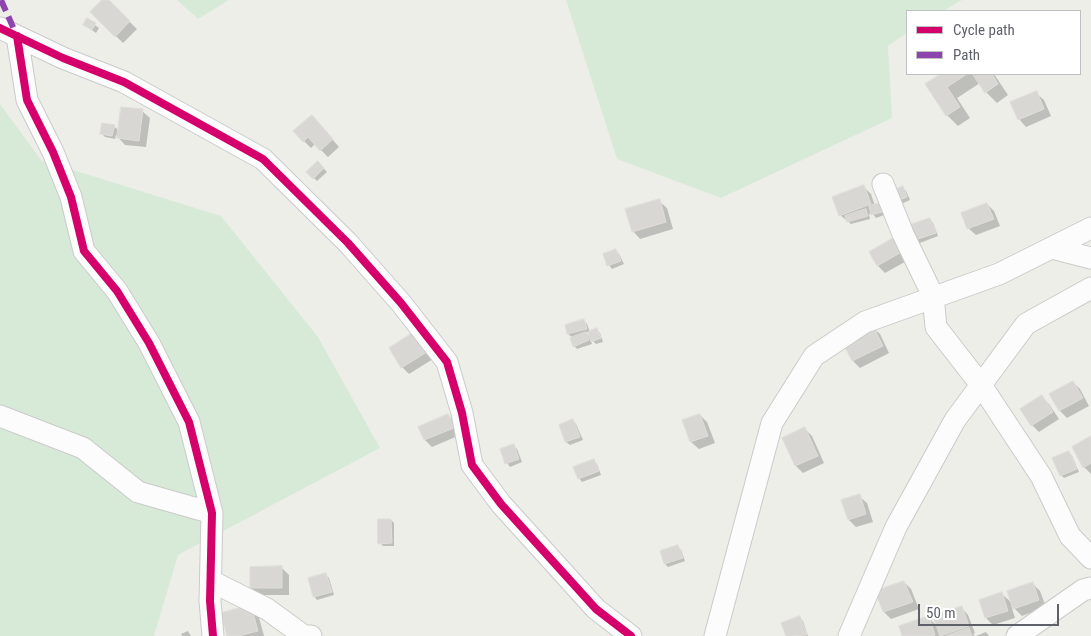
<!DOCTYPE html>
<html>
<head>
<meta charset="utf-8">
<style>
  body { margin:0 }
  #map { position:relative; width:1091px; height:636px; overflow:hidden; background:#eeeee9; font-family:"Roboto Condensed",sans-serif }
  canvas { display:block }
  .legend { position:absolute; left:906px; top:10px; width:175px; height:65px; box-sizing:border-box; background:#fff; border:1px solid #bfc0c2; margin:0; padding:6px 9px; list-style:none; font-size:15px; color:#5e6167 }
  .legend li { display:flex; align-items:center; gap:10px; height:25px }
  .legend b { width:25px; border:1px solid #bfc0c2 }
  .scale { position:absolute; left:918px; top:604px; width:141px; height:22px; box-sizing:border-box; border:2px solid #5e6167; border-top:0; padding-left:6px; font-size:15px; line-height:18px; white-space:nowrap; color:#5e6167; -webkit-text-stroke:4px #fff; paint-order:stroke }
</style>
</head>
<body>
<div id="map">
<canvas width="1091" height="636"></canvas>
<ul class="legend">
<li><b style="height:6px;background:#d6006c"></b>Cycle path</li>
<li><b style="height:6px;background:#8e44ad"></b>Path</li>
</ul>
<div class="scale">50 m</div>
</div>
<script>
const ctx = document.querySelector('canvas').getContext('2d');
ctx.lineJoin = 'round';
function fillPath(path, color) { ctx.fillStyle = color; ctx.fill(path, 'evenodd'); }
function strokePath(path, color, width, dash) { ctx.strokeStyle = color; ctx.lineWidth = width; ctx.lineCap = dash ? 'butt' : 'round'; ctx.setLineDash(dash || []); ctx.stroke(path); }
const green = new Path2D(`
  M177,0H229L198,19Z
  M566,0H962L943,11H907V33L888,46L892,118L721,198L617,159Z
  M0,104L41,160L221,216L318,337L380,448L178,555L154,636H0Z`);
const shadow = new Path2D(`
  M104,0H107L137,29L123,43L92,12Z
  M88,20L99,28L96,33L85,25Z
  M943,74H994L1008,95L997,103L986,92L980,83L957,98L970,118L958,126L947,115L927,84Z
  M1036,93L1044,100L1051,116L1026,127L1019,119Z
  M142,111L150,118L146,147L125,145L116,135L115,139L105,137L101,133L114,126L119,131Z
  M319,124L339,147L328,157L315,144L311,148L304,141Z
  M318,162L327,172L317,181L308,172Z
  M864,187L871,194L875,206L879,205L882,208L884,215L876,218L872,213L869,214L870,219L851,224L840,215Z
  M903,188L906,191L910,200L901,204L894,191Z
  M659,201L667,208L673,229L640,239L633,231Z
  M987,204L994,211L1000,226L976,235L968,228Z
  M930,219L933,223L938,236L920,243L916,240Z
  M897,237L912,258L885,273L878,266Z
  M616,251L619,254L624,264L612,269L609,265Z
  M584,321L587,324L590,332L597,330L600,333L603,342L596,344L590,338L592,344L577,349L574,346L573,338L568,334L566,326ZM589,332L592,339L586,333Z
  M872,327L880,334L889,353L860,368L853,361Z
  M414,334L433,359L409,374L402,367Z
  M1073,382L1080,389L1089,406L1067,418L1060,411L1051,394Z
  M1042,397L1049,404L1059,419L1039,432L1032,425Z
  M448,415L455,423L460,435L432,447L425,440L420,427Z
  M700,415L707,422L715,443L699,449L691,442L684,421Z
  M573,421L576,424L583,440L570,445L566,442L560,425Z
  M805,429L812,436L824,463L803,473L796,466L783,439Z
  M1091,437V474L1084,467Z
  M513,445L517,449L522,462L510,467L507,463L501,450Z
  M1069,452L1072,456L1079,472L1064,478L1061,475Z
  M594,461L597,464L601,475L582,482L579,478Z
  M859,496L867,503L873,522L856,527L849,520Z
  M391,520L394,523V546H383L380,543Z
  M678,547L681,550L685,561L668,567L665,564Z
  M282,568L289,575V595H258L251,588Z
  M326,575L329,578L334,595L317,600L314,596Z
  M904,582L911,589L919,609L891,619L884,612Z
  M1033,584L1040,591L1046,607L1022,616L1011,605L1015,618L993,625L986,618L1002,594L1013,604Z
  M961,607L968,615L975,633L973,634L975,636H942L938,632L940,636H903L929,618L939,628Z
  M223,614H258L264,636H228Z
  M799,618L803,621L808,636H787L783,624Z
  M188,631L191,636H182L181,634Z
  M986,632L989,636H976Z`);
const building = new Path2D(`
  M102,0H109L130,21L115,37L90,12Z
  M87,18L96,23L92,30L83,25Z
  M941,74H967L947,87L960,107L946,116L925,84Z
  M973,74H992L998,84L985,93Z
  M1037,91L1044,109L1018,120L1010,102Z
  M121,107L143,109L139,141L117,138Z
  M312,115L333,139L320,151L308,137L303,142L293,131Z
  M102,123L115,125L112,136L100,134Z
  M318,161L324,168L313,179L306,172Z
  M864,185L871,204L839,216L832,197Z
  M903,186L907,197L897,201L892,191Z
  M660,199L666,222L632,232L625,209Z
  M879,203L882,212L871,215L869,206Z
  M987,203L994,219L967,229L961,213Z
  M866,209L868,216L847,222L845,216Z
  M930,218L936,233L915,240L910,225Z
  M897,236L905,250L877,266L869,252Z
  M616,249L621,261L607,266L603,254Z
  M584,319L587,329L567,334L565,325Z
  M873,326L883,346L852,361L842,341Z
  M597,328L601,338L591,342L588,332Z
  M414,332L427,352L401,368L389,348Z
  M586,332L589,340L573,347L570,338Z
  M1073,381L1083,398L1059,411L1049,394Z
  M1042,395L1053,412L1031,426L1020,409Z
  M448,414L454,428L424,440L418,427Z
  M700,414L708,436L690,442L682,420Z
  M573,419L580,437L565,442L559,425Z
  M805,427L818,456L795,466L782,438Z
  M1091,436V463L1083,468L1072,447Z
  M514,444L519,459L505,464L500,449Z
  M1069,451L1077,469L1060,476L1052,458Z
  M594,459L599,471L578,479L573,467Z
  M860,494L866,514L848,520L841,500Z
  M378,519H391L392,543L378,544Z
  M678,545L683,558L664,564L660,551Z
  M282,566V588H250V567Z
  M326,573L332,592L313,597L308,578Z
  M904,581L913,602L883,612L875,591Z
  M1033,582L1039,600L1013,609L1007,591Z
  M1002,592L1008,611L985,618L979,600Z
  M251,605L258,631L238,636H227L221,613Z
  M962,606L969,626L940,636L933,616Z
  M800,616L807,635L786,636L781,623Z
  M929,616L935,635L931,636H902L899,626Z
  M969,628L972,636H946Z`);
const minor = new Path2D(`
  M0,28L63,58L124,82L263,159L348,243L401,303L447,362L462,413L472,465L501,504L596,609L631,636
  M17,36L27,100L53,152L71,197L84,251L117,291L149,343L189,422L212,513L210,601L213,636
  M883,184L903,234L933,296L936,327L981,385L1041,476L1070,536L1091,558
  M1052,248L1091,258
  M0,416L83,448L138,492L212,513
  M211,581L267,609L304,636H311
  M715,636L772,423L814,356L865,322L999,274L1091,228
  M849,636L896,527L955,420L1026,324L1091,288
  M1017,636L1083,590L1091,588`);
const quiet = new Path2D(`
  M1,0L17,36`);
const cycleway = new Path2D(`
  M0,28L63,58L124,82L263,159L348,243L401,303L447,362L462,413L472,465L501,504L596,609L631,636
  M17,36L27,100L53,152L71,197L84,251L117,291L149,343L189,422L212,513L210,601L213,636`);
fillPath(green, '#d7ead7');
fillPath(shadow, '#0003');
fillPath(building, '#d8d7d4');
strokePath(building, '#deddd8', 1);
strokePath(minor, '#cacaca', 23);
strokePath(minor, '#fcfcfc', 21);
strokePath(quiet, '#8e44ad', 6, [12, 6]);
strokePath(cycleway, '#d6006c', 8);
</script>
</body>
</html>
